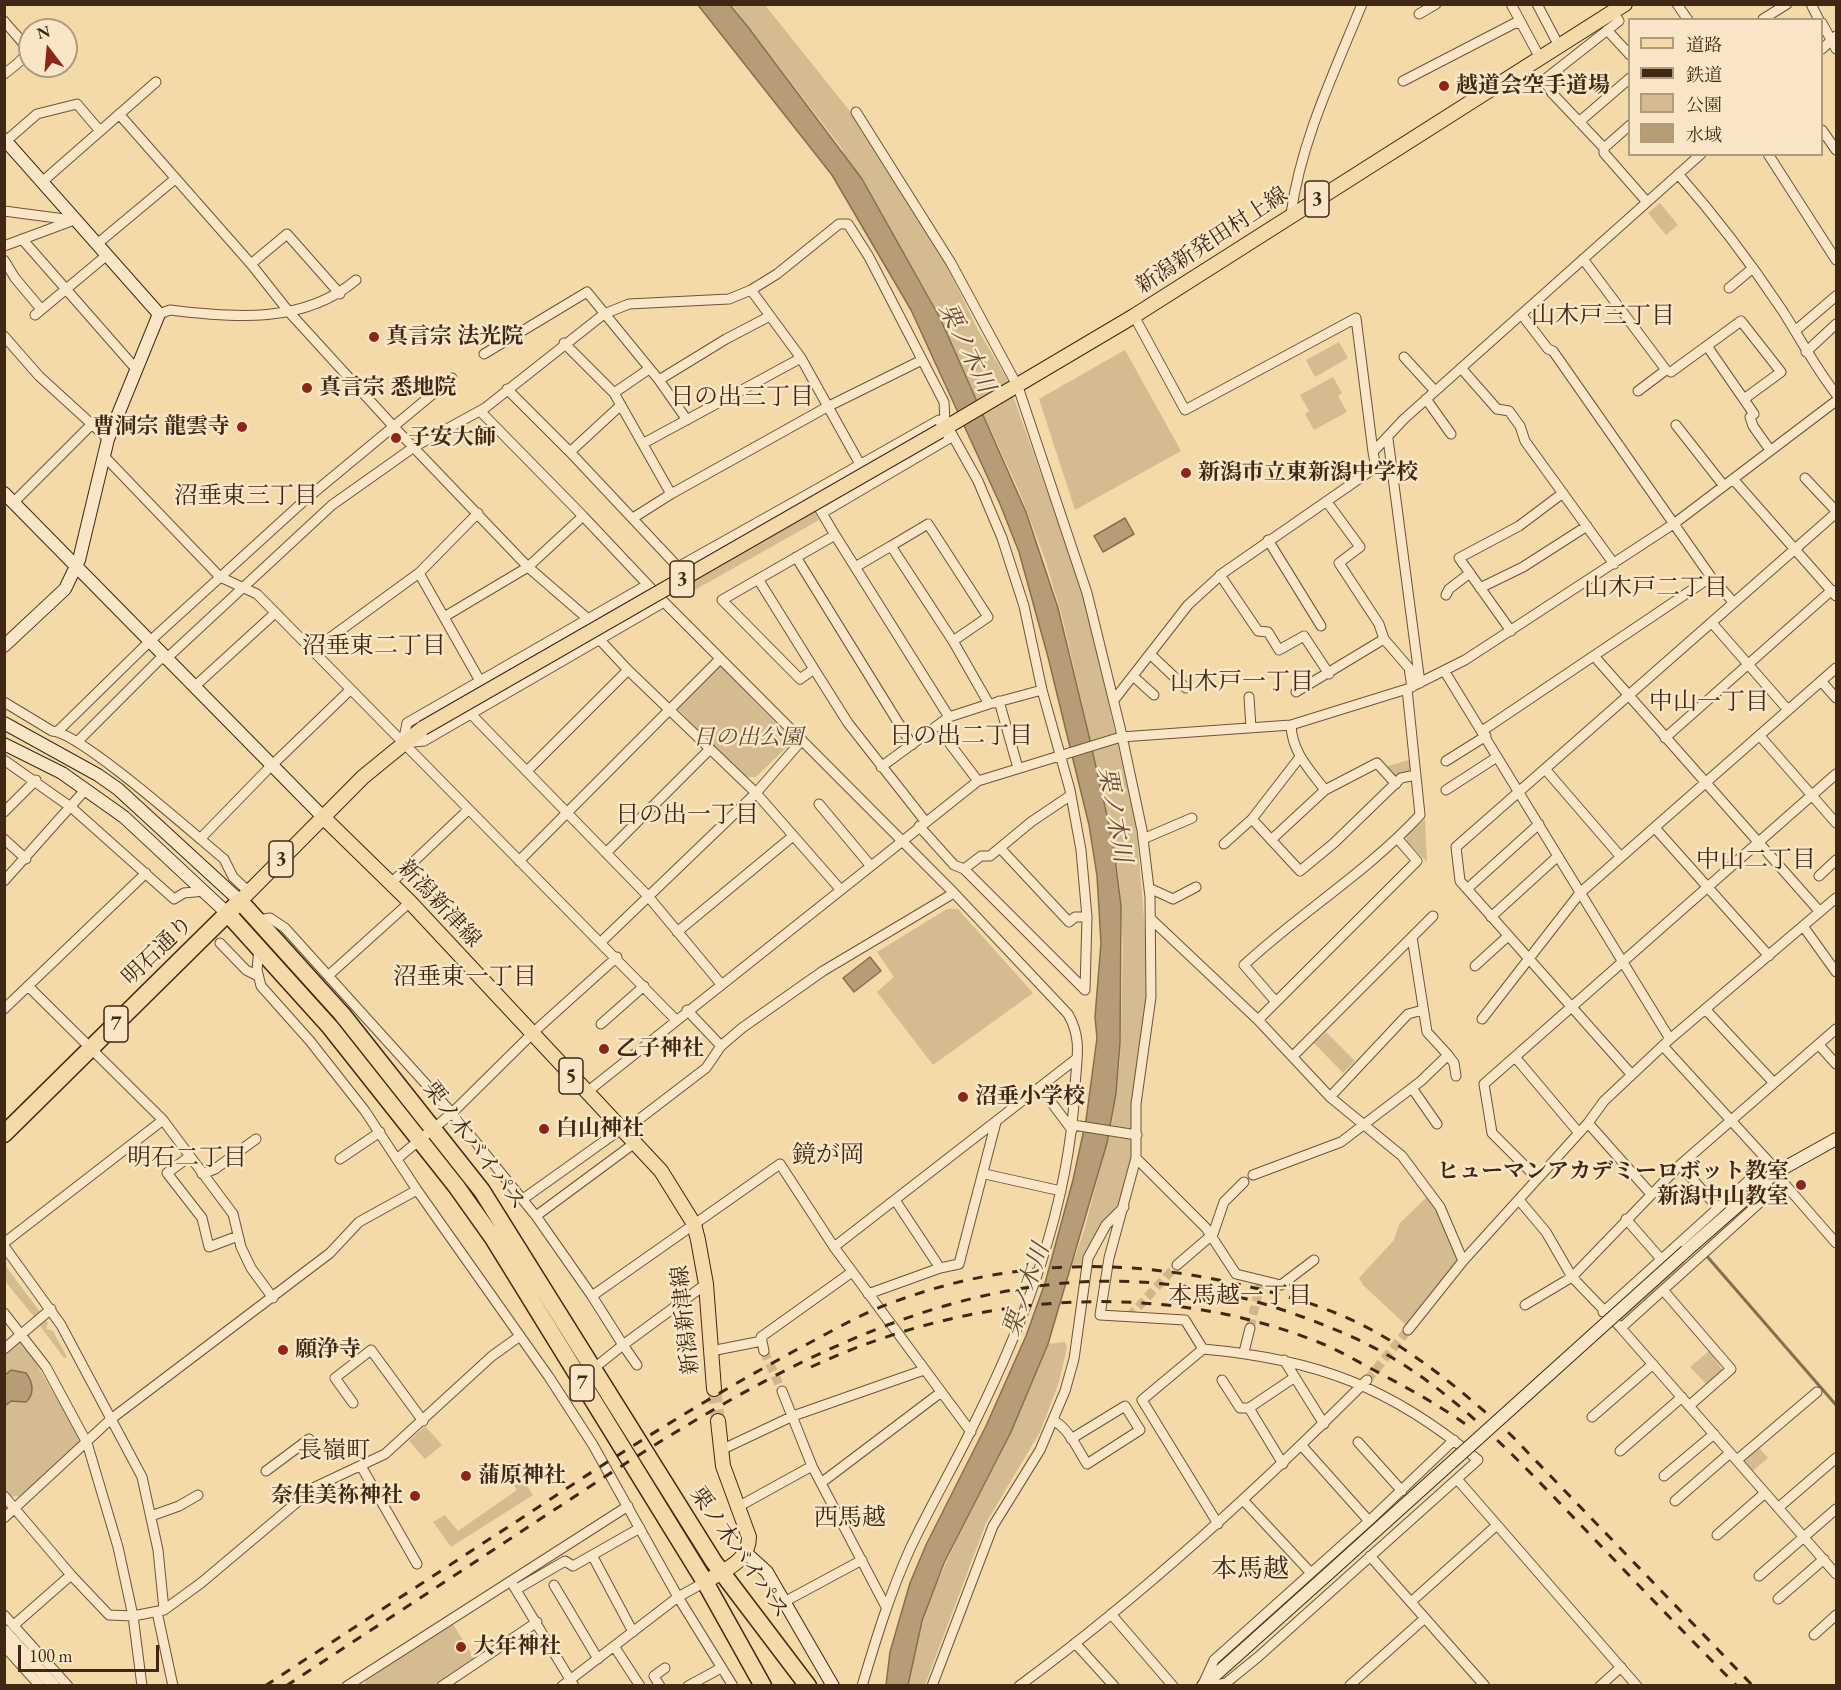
<!DOCTYPE html>
<html>
<head>
<meta charset="utf-8">
<style>
  body { margin:0 }
  #map { position:relative; width:1841px; height:1690px; overflow:hidden; background:#f4d9a9; font-family:"EB Garamond","Noto Serif JP",serif }
  canvas { display:block }
  .frame { position:absolute; inset:0; border:6px solid #402814; pointer-events:none }
  .legend { position:absolute; left:1628px; top:18px; width:195px; height:138px; box-sizing:border-box; background:#f8e6c7; border:2px solid #ae9a7f; margin:0; padding:8px 10px; list-style:none; font-size:18px; color:#402814 }
  .legend li { display:flex; align-items:center; gap:12px; height:30px }
  .legend b { width:30px; border:2px solid #ae9a7f }
  .north { position:absolute; left:18px; top:18px; width:60px; height:60px; box-sizing:border-box; background:#f8e6c7; border:2px solid #ae9a7f; border-radius:50%; rotate:344deg; font-size:16px; font-weight:700; line-height:24px; text-align:center; color:#402814 }
  .north::after { content:''; display:block; margin:auto; width:21px; height:27px; background:#8f2418; clip-path:polygon(50% 0,100% 100%,50% 72%,0 100%) }
  .scale { position:absolute; left:18px; top:1645px; width:141px; height:27px; box-sizing:border-box; border:3px solid #402814; border-top:0; padding-left:8px; font-size:18px; line-height:21px; white-space:nowrap; color:#402814; -webkit-text-stroke:4px #f8e6c7; paint-order:stroke }
</style>
</head>
<body>
<div id="map">
<canvas width="1841" height="1690"></canvas>
<div class="frame"></div>
<ul class="legend">
<li><b style="height:8px;background:#f4d9a9"></b>道路</li>
<li><b style="height:8px;background:#402814"></b>鉄道</li>
<li><b style="height:16px;background:#d5bb90"></b>公園</li>
<li><b style="height:16px;background:#b79d76"></b>水域</li>
</ul>
<div class="north">N</div>
<div class="scale">100 m</div>
</div>
<script>
const ctx = document.querySelector('canvas').getContext('2d');
ctx.lineJoin = 'round';
function fillPath(path, color) { ctx.fillStyle = color; ctx.fill(path, 'evenodd'); }
function strokePath(path, color, width, dash) { ctx.strokeStyle = color; ctx.lineWidth = width; ctx.lineCap = dash ? 'butt' : 'round'; ctx.setLineDash(dash || []); ctx.stroke(path); }
function drawText(font, color, halo, rows, align = 'center') {
  ctx.font = font + ' "EB Garamond","Noto Serif JP",serif'; ctx.lineWidth = 5; ctx.setLineDash([]); ctx.textBaseline = 'middle'; ctx.strokeStyle = halo; ctx.fillStyle = color; for (const [text, x, y, turn = 0] of rows) {
    ctx.save(); ctx.translate(x, y); ctx.rotate((+turn || 0) * Math.PI / 180); ctx.textAlign = isNaN(turn) ? turn : align; if (halo) ctx.strokeText(text, 0, 0); ctx.fillText(text, 0, 0); ctx.restore();
  }
}
const green = new Path2D(`
  M732,5H765L853,115L940,252L978,330L1007,379L1082,589L1136,823L1145,930H1148L1149,1000L1132,1099V1157L1118,1206L1099,1229L1084,1264L1072,1265L1084,1231L1112,1124L1120,1061L1123,949L1120,889L1114,842L1062,616L1045,559L1020,493L932,302L840,146Z
  M1660,203L1678,225L1666,235L1648,213Z
  M1339,342L1348,358L1315,377L1306,360Z
  M1125,350L1181,451L1075,510L1039,399Z
  M1333,377L1342,393L1338,396L1347,412L1314,430L1305,414L1309,411L1300,395Z
  M795,508L801,519L814,512L819,520L693,591L685,570Z
  M720,665L793,741L756,777H743L676,707Z
  M1412,759L1413,770L1393,776L1385,767Z
  M1425,819L1427,862L1407,841L1406,836Z
  M947,909H958L1033,993L933,1065L877,992L894,977L877,952Z
  M1326,1032L1355,1061L1343,1073L1314,1043Z
  M1428,1196L1446,1228L1458,1261L1407,1326L1363,1285L1359,1278L1394,1240L1399,1224Z
  M1675,1250L1686,1263L1619,1324L1605,1312Z
  M4,1264L41,1313L35,1318L5,1281Z
  M44,1318L48,1323L46,1329L53,1331L67,1357L64,1358L38,1323Z
  M1065,1342L1067,1347L1059,1382L1040,1432L986,1523L925,1685L908,1686C921,1592 972,1516 1011,1432C1024,1403 1036,1373 1048,1344Z
  M18,1343H24L80,1438L79,1445L20,1496L11,1497L4,1489V1355Z
  M1709,1351L1723,1371L1707,1385L1690,1367Z
  M425,1426L442,1445L425,1459L409,1441Z
  M1756,1444L1768,1458L1749,1474L1737,1460Z
  M511,1461L533,1495L451,1547L433,1522L445,1515L458,1531L517,1490L502,1467Z
  M452,1623L475,1659L435,1685H365L366,1679Z`);
const water = new Path2D(`
  M698,5H730L748,27L862,179L940,318L1026,512L1058,608L1089,736L1113,842L1121,906L1120,1043L1116,1093L1107,1143L1048,1344L1011,1432L944,1563L922,1621L908,1685H886L890,1652L910,1583L926,1545L986,1426L1026,1336L1045,1283L1073,1180L1086,1120L1097,1038L1095,1017L1101,943L1097,876L1089,825L1048,657L1019,552L1000,504L911,310L832,175Z
  M1125,518L1134,534L1103,552L1094,536Z
  M870,957L881,971L854,992L843,978Z
  M11,1370L26,1373C33,1382 35,1394 26,1402L11,1401L5,1406V1375Z`);
const stream = new Path2D(`
  M1705,1254L1836,1405`);
const streetTunnel = new Path2D(`
  M1129,1317L1177,1265
  M1250,1328L1261,1280
  M764,1351L782,1391
  M1367,1380L1408,1330`);
const primaryTunnel = new Path2D(`
  M714,1389L718,1421`);
const street = new Path2D(`
  M1511,4L1540,58
  M1537,4L1559,46
  M1677,4L1688,20
  M1811,4L1819,20
  M1613,12L1619,21L1544,80L1552,93L1604,148V153L1647,202
  M1419,14L1436,4
  M1763,19L1787,4
  M4,21C28,50 38,49 4,74
  M1822,23L1836,49
  M1607,30L1630,55
  M1822,49L1836,36
  M1403,81L1515,23L1522,24
  M856,112L951,263L1018,387L1087,593L1120,727L1142,830L1150,897L1151,997L1136,1104V1158L1109,1258L1100,1315L1185,1320L1203,1349
  M119,114L251,264L289,312L394,427L528,567L588,619L599,639L628,670L756,793L840,889
  M1579,122L1630,78
  M1822,130L1836,150
  M6,141L37,114L77,104L100,131
  M1604,148L1630,125
  M1768,154L1836,260
  M1678,174C1716,217 1750,262 1782,310C1800,338 1815,367 1836,394
  M42,182L156,82
  M4,211L72,220
  M1291,214C1301,141 1334,73 1362,4
  M22,239L136,369
  M97,244L175,179
  M4,246L74,220
  M1583,259L1666,370L1638,391
  M4,260L15,278L41,309
  M251,264L287,234L340,294
  M1729,288L1753,268
  M751,290L801,358L861,466
  M159,314L170,310C234,318 304,324 356,280
  M35,315L107,255
  M1522,315L1548,349L1553,351L1711,577L1734,603
  M1134,316L1185,410L1356,318L1373,452
  M1795,331L1836,296
  M4,336L39,376L108,439
  M564,343L614,393L671,494
  M1707,346L1754,414L1750,417L1753,426L1770,450
  M1806,352L1836,324
  M484,354L587,292L659,380L726,339L770,316
  M1404,357L1435,391
  M1461,368L1497,409L1509,411L1520,426L1525,441L1614,564
  M1671,372L1741,321L1781,372L1744,399
  M659,380L687,420
  M507,389L570,452L678,567L810,493
  M614,393L649,369
  M1426,399L1451,434
  M480,411L583,516
  M1676,425L1724,486
  M1388,439L1420,683
  M644,443L801,358
  M570,452L621,405
  M104,456L220,577L257,594L676,1020
  M1805,478L1836,511
  M1733,479L1836,596
  M1327,502L1360,547L1339,563L1379,624L1384,639L1409,668L1412,687
  M16,504V500L91,425
  M478,513L419,573L480,681
  M822,513L953,436
  M633,518L671,494L827,407L922,360
  M835,535L810,493L939,420L945,422
  M1268,540L1321,626
  M796,557L912,745
  M857,566L891,546
  M1220,575L1258,631L1268,632L1279,650L1304,636L1329,674
  M758,579L814,669
  M647,585L407,723L403,743L424,741L664,602
  M1480,588L1523,567L1587,526
  M1446,595L1449,589L1470,573
  M444,617L528,567L583,516L664,602L954,893
  M1712,623L1788,710
  M1511,631L1459,558L1519,526L1563,493
  M312,651L419,573
  M1150,654L1186,688
  M1594,656L1820,912
  M1445,672L1670,1039
  M1133,676L1154,695
  M1821,681L1836,698
  M194,687L274,614
  M1296,692L1384,639
  M1249,697L1251,728
  M1114,700L1188,605L1223,573L1376,467L1373,452L1404,419L1701,154
  M999,701L1018,768
  M4,702L52,731C80,732 196,836 224,859L233,877L249,892
  M994,703L1042,690
  M470,713L647,895L721,984
  M1291,725C1292,752 1309,769 1325,790
  M58,731L150,641L305,500L452,378
  M1482,731L1711,577
  M1760,736L1836,823
  M1665,738L1832,590
  M77,742L160,659H166L332,505L414,447L485,408L604,314L629,304L729,299L751,290L777,274L839,224H848L869,257L944,402L945,422L978,481L1002,538L1024,606L1042,690L1070,790L1081,850L1087,917L1085,990
  M950,744L978,781
  M1300,757L1252,819L1300,871L1334,843L1401,778L1416,775
  M4,760L72,808L174,899L184,893L205,891
  M1446,761L1486,736
  M881,767L949,717
  M1545,769L1621,857
  M527,771L628,670
  M1446,790L1497,757
  M819,804L870,865
  M4,812L36,780
  M925,821L848,723L814,669L800,679L722,600L835,535L949,717L989,704L953,641L891,546L928,524L988,617L953,641
  M919,826L954,865L964,869L1085,990
  M1655,828L1769,956
  M4,839L26,859
  M200,839L267,770L350,690
  M1143,839L1192,818
  M1271,840L1325,790L1377,763L1396,784
  M1224,844L1252,819
  M1000,848L1069,922L1075,917H1087
  M606,853L710,749
  M519,861L720,659
  M964,869L981,856H990L1031,822L1071,795
  M1819,876L1836,860
  M4,881L86,789
  M391,883L468,810
  M1149,888L1173,899L1196,887
  M1467,889L1539,824
  M1491,917L1558,856
  M1151,919L1258,1020L1330,1097L1402,1156L1440,1207L1463,1261
  M259,920L270,918L285,928L452,1113L537,1029L617,957
  M1803,926L1836,972
  M677,932L793,836
  M601,942L756,793L802,740
  M220,943L246,970L258,976
  M259,948L257,970L261,986L310,1041L365,1111L417,1190L549,1377L593,1445L678,1597L733,1686
  M1475,966L1508,936
  M329,975L410,902
  M29,987L163,1120L233,1214L241,1247L251,1268L273,1298
  M1276,1002L1244,965C1301,912 1367,872 1420,815L1407,689
  M4,1009L146,873
  M687,1010L721,1046
  M1706,1010L1774,1083
  M1482,1019L1580,893L1836,668
  M1258,1020L1417,861L1398,839
  M601,1024L644,986
  M1819,1045L1836,1064
  M1663,1046L1769,1162L1775,1173L1836,1243
  M1448,1055L1454,1063L1456,1076
  M1293,1056L1433,916
  M1515,1057L1579,1133
  M1632,1075L1460,881L1456,847L1836,513
  M1040,1087L1072,1130
  M1412,1088L1437,1124
  M587,1092L978,781L1121,737L1291,725L1407,689L1465,660L1675,523L1836,401
  M1330,1097L1408,1014L1423,1010
  M1588,1123L1651,1194
  M1073,1125L1137,1135
  M625,1130L706,1068L721,1046L742,1028L823,971L954,893L1068,1014C1083,1040 1076,1060 1075,1088C1069,1206 1026,1319 974,1424C954,1466 930,1506 910,1549C890,1593 876,1639 862,1686
  M189,1157L167,1173L202,1218L209,1247L238,1236
  M398,1158L452,1113L536,1216L592,1296L780,1164L834,1247L971,1432
  M1136,1158L1206,1228L1236,1274L1281,1285L1314,1260
  M340,1159L380,1132
  M1680,1165L1718,1208
  M202,1174L215,1169L256,1139
  M985,1174L1061,1191
  M1253,1175L1341,1142L1421,1081L1448,1055L1427,1032L1412,937
  M1537,1178L1492,1133L1484,1084L1836,774
  M523,1199L617,1132
  M895,1200L940,1268
  M1519,1200L1546,1232L1572,1277L1621,1328L1836,1574
  M536,1216L636,1142
  M1626,1219L1661,1259
  M4,1243L163,1120
  M4,1246L61,1325L142,1477L158,1550L164,1610
  M834,1247L1076,1059
  M1177,1265L1213,1234L1224,1202L1244,1182
  M1663,1290L1731,1369L1689,1406
  M868,1294L940,1268L959,1264L996,1122
  M592,1296L623,1345L593,1369
  M1525,1305L1572,1277L1680,1165L1836,1029
  M1603,1312L1749,1180H1768L1766,1197L1621,1328
  M4,1313L46,1367L87,1443L118,1547L133,1616L142,1686
  M1408,1330L1463,1261L1588,1123L1604,1101L1670,1039L1836,898
  M4,1349L51,1309
  M711,1351L762,1341
  M764,1351L761,1337L852,1272
  M1244,1352L1250,1328
  M1284,1360L1324,1424
  M637,1365L623,1345L706,1284
  M1222,1380L1240,1408H1249
  M782,1391L812,1466L886,1607
  M353,1403L335,1378L371,1350L423,1421
  M1592,1417L1653,1364
  M1053,1420C1069,1429 1077,1448 1087,1464L1140,1430L1125,1406L1071,1439
  M1358,1442L1402,1491
  M1302,1446L1369,1521
  M721,1450L793,1416L924,1370
  M1620,1451L1682,1397
  M1737,1460L1817,1392
  M1283,1464L1249,1408L1295,1377
  M361,1466L417,1564
  M266,1471L309,1439
  M1664,1476L1714,1434
  M1457,1479L1637,1686
  M821,1483L940,1393
  M4,1496L71,1575L109,1615L133,1616L164,1610L201,1583L315,1487L385,1454L492,1356L520,1336
  M1243,1500L1311,1573
  M1675,1501L1730,1453
  M736,1508L812,1466
  M1778,1508L1836,1458
  M151,1516L179,1506L198,1495
  M4,1518L111,1419L330,1253L359,1222L417,1190
  M1717,1535L1765,1493
  M592,1555L633,1632
  M1370,1556L1485,1686
  M1759,1576L1836,1509
  M513,1585L574,1686
  M554,1585L598,1659
  M517,1589L565,1561L573,1566L640,1528
  M1778,1599L1824,1559
  M784,1602L862,1560
  M1411,1602L1497,1525
  M157,1612L173,1686
  M1111,1614L1173,1686
  M4,1615L68,1686
  M14,1625L71,1575
  M1814,1635L1836,1615
  M1075,1643L1114,1686
  M4,1646L40,1686
  M614,1646L640,1686
  M1203,1684L1214,1660L1369,1521L1454,1440
  M1350,1685L1425,1618
  M347,1686L628,1506
  M442,1686L537,1622
  M562,1686L678,1597L705,1582
  M660,1686L654,1676L665,1668
  M688,1686L721,1668
  M932,1686L993,1526L1040,1450L1065,1391L1074,1359L1088,1258L1106,1225L1124,1207
  M1019,1686C1144,1594 1258,1489 1367,1380
  M1210,1686L1226,1683L1258,1657L1478,1460C1391,1387 1316,1359 1203,1349L1142,1400L1218,1524
  M1600,1686L1621,1667`);
const secondary = new Path2D(`
  M4,139L159,314L108,439L79,560L65,589L4,646
  M4,493L323,817
  M4,723L98,775L118,789L240,901
  M4,744L62,773L124,817L228,914
  M1686,1251L1775,1173L1836,1139
  M746,1553L767,1572L833,1686
  M4,1631L54,1686
  M1203,1686L1329,1573`);
const primary = new Path2D(`
  M940,431L1134,316L1625,4
  M323,817L410,902L661,1171L694,1224L698,1240L706,1284L714,1389
  M240,901L363,777L423,728
  M705,1582C724,1570 749,1562 749,1537L723,1466L718,1421`);
const highway = new Path2D(`
  M228,914L330,1027L456,1186L493,1238L705,1582L763,1686
  M4,1134L240,901L342,1014L482,1191L714,1562L808,1686`);
const rail = new Path2D(`
  M811,1367C969,1293 1159,1277 1323,1344C1344,1353 1364,1365 1383,1375C1415,1392 1444,1408 1472,1429
  M265,1686C367,1619 470,1552 572,1485C645,1437 719,1392 796,1350C827,1334 858,1315 891,1303C1005,1260 1119,1257 1237,1284C1283,1294 1329,1307 1370,1329C1422,1357 1468,1396 1511,1435L1753,1686
  M286,1686C374,1628 463,1570 551,1512C771,1367 1007,1218 1280,1309C1324,1324 1365,1340 1404,1365C1469,1407 1523,1465 1576,1520C1629,1575 1682,1631 1737,1686`);
const secondaryBridge = new Path2D(`
  M1329,1573L1686,1251`);
const primaryBridge = new Path2D(`
  M423,728L940,431`);
const markers = [
  [1444,86,6,"#8f2418"],
  [374,337,6,"#8f2418"],
  [307,388,6,"#8f2418"],
  [242,427,6,"#8f2418"],
  [396,438,6,"#8f2418"],
  [1186,473,6,"#8f2418"],
  [604,1049,6,"#8f2418"],
  [963,1097,6,"#8f2418"],
  [544,1129,6,"#8f2418"],
  [1801,1185,6,"#8f2418"],
  [283,1350,6,"#8f2418"],
  [466,1476,6,"#8f2418"],
  [415,1496,6,"#8f2418"],
  [461,1647,6,"#8f2418"]
];
const shields = [
  [1317,199,24],
  [682,579,24],
  [281,859,24],
  [116,1024,24],
  [571,1076,24],
  [582,1383,24]
];
const shieldNames = [
  ["3",1317,199],
  ["3",682,579],
  ["3",281,859],
  ["7",116,1024],
  ["5",571,1076],
  ["7",582,1383]
];
const poiNames = [
  ["越道会空手道場",1456,86],
  ["真言宗 法光院",386,337],
  ["真言宗 悉地院",319,388],
  ["曹洞宗 龍雲寺",230,427,"right"],
  ["子安大師",408,438],
  ["新潟市立東新潟中学校",1198,473],
  ["乙子神社",616,1049],
  ["沼垂小学校",975,1097],
  ["白山神社",556,1129],
  ["ヒューマンアカデミーロボット教室",1789,1172,"right"],
  ["新潟中山教室",1789,1197,"right"],
  ["願浄寺",295,1350],
  ["蒲原神社",478,1476],
  ["奈佳美祢神社",403,1496,"right"],
  ["大年神社",473,1647]
];
const streetNames = [
  ["新潟新発田村上線",1212,241,-33],
  ["新潟新津線",439,904,47],
  ["明石通り",158,951,-44],
  ["栗ノ木バイパス",474,1146,53],
  ["新潟新津線",686,1320,-96],
  ["栗ノ木バイパス",739,1553,55]
];
const parkNames = [
  ["日の出公園",748,738]
];
const neighbourhoodNames = [
  ["山木戸三丁目",1603,316],
  ["日の出三丁目",742,397],
  ["沼垂東三丁目",246,496],
  ["山木戸二丁目",1656,588],
  ["沼垂東二丁目",374,646],
  ["山木戸一丁目",1242,682],
  ["中山一丁目",1709,702],
  ["日の出二丁目",961,736],
  ["日の出一丁目",687,815],
  ["中山二丁目",1756,860],
  ["沼垂東一丁目",465,977],
  ["鏡が岡",828,1155],
  ["明石二丁目",187,1158],
  ["本馬越一丁目",1240,1296],
  ["長嶺町",334,1451],
  ["西馬越",850,1518]
];
const waterNames = [
  ["栗ノ木川",966,348,64],
  ["栗ノ木川",1114,815,80],
  ["栗ノ木川",1027,1290,-71]
];
const quarterNames = [
  ["本馬越",1250,1570]
];
fillPath(green, '#d5bb90');
fillPath(water, '#b79d76');
strokePath(water, '#876e4f', 1.5);
strokePath(stream, '#876e4f', 3);
strokePath(streetTunnel, '#d0b68b', 9, [9, 4.5]);
strokePath(primaryTunnel, '#d0b68b', 14, [14, 7]);
strokePath(street, '#6d5439', 11);
strokePath(secondary, '#402814', 14);
strokePath(primary, '#402814', 16);
strokePath(highway, '#402814', 19);
strokePath(street, '#f8e6c7', 9);
strokePath(secondary, '#f8e6c7', 12);
strokePath(primary, '#f4d9a9', 14);
strokePath(highway, '#f4d9a9', 16);
strokePath(rail, '#402814', 3, [10, 10]);
strokePath(secondaryBridge, '#402814', 14, []);
strokePath(primaryBridge, '#402814', 16, []);
strokePath(secondaryBridge, '#f8e6c7', 12);
strokePath(primaryBridge, '#f4d9a9', 14);
for (const [x, y, r, color] of markers) { const dot = new Path2D(); dot.arc(x, y, r, 0, 2 * Math.PI); ctx.fillStyle = color; ctx.fill(dot); strokePath(dot, '#f8e6c7', 2); }
for (const [x, y, w] of shields) { const box = new Path2D(); box.roundRect(x - w / 2, y - 18, w, 36, 4.5); ctx.fillStyle = '#f8e6c7'; ctx.fill(box); strokePath(box, '#402814', 1.5); }
drawText('bold 21px', '#402814', null, shieldNames);
drawText('bold 22px', '#402814', '#f8e6c7', poiNames, 'left');
drawText('22px', '#402814', '#f8e6c7', streetNames);
drawText('italic 22px', '#5e452d', '#f8e6c7', parkNames);
drawText('24px', '#402814', '#f8e6c7', neighbourhoodNames);
drawText('italic 24px', '#644b31', '#f8e6c7', waterNames);
drawText('26px', '#402814', '#f8e6c7', quarterNames);
</script>
</body>
</html>
